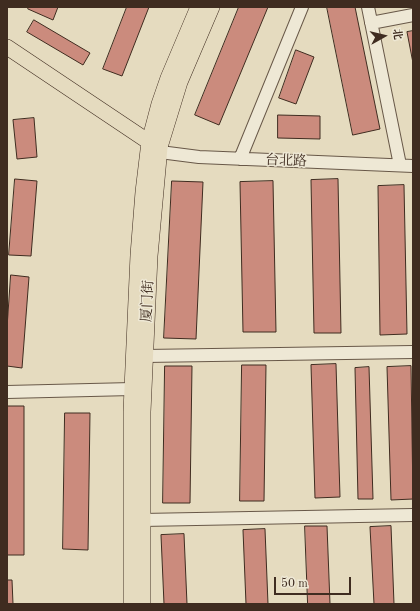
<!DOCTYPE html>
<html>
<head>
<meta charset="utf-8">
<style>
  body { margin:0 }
  #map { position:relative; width:420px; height:611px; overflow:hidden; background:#e5dbbf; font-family:"Old Standard TT","Noto Serif SC",serif }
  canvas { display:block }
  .frame { position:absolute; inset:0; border:8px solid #3f2c20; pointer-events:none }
  .north { position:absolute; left:364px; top:16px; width:40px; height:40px; -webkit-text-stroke:3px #eee8d5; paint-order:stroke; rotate:82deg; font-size:11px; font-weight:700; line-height:16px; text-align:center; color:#3f2c20 }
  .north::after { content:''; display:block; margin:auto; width:14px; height:18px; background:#3f2c20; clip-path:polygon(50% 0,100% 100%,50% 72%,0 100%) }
  .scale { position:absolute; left:274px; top:577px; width:77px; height:18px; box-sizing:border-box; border:2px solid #3f2c20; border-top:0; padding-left:5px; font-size:12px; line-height:14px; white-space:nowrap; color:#3f2c20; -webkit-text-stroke:3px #eee8d5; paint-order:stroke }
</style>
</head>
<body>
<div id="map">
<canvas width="420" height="611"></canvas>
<div class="frame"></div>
<div class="north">北</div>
<div class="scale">50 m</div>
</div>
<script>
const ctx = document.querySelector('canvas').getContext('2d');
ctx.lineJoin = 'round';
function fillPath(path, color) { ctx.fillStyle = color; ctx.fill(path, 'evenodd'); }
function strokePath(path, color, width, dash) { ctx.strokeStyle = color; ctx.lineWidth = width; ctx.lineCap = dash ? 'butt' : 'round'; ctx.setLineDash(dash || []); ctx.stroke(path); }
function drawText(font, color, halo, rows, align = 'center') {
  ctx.font = font + ' "Old Standard TT","Noto Serif SC",serif'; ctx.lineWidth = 3; ctx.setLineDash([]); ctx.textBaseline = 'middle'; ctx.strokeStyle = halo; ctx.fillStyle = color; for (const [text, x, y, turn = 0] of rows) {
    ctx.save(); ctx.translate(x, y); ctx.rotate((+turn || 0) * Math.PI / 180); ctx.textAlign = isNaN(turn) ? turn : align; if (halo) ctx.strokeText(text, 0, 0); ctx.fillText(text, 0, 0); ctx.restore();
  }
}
const building = new Path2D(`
  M29,7H58L53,20L28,9Z
  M127,7H149L122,76L103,69Z
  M239,7H268L219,125L195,115Z
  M327,7H355L380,129L353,135Z
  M34,20L90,53L83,65L27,32Z
  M413,31V63L407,32Z
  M296,50L314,57L296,104L279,98Z
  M278,115L320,116V139L278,138Z
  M34,118L37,157L17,159L13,120Z
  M15,179L37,181L31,256L9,255Z
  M338,179L341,333H314L311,180Z
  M172,181L203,182L196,339L164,338Z
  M273,181L276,332H243L240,182Z
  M404,185L407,334L380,335L378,186Z
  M11,275L29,277L22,368L7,366V328Z
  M336,364L340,497L315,498L311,365Z
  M242,365H266L264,501H240Z
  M165,366H192L190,503H163Z
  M411,366L413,499L391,500L387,367Z
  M369,367L373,499H358L355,368Z
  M7,406H24V555H7Z
  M65,413H90L88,550L63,549Z
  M305,526H327L330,604H308Z
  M391,526L394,604H374L370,527Z
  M265,529L268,604H246L243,530Z
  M184,534L187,604H164L161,535Z
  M7,580H12L13,604H7Z`);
const minor = new Path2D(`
  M368,7L400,165
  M371,23L413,15
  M160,152L199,157L413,166
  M240,159L302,7
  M145,356L413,352
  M7,392L132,389L141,391
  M142,520L413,515`);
const major = new Path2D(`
  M7,47L149,142L157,146
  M131,604V411L138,255L143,192L149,142L159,104L168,78L198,7
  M143,604V412L150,256L160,147L180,82L212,7`);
const streetNames = [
  ["台北路",286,161,2],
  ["厦门街",148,301,-87]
];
fillPath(building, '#cb8b7d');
strokePath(building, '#3f2c20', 1);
strokePath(minor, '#685848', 14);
strokePath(major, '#3f2c20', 16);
strokePath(minor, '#eee8d5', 12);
strokePath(major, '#e5dbbf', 15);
drawText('14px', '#3f2c20', '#eee8d5', streetNames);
</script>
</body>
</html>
